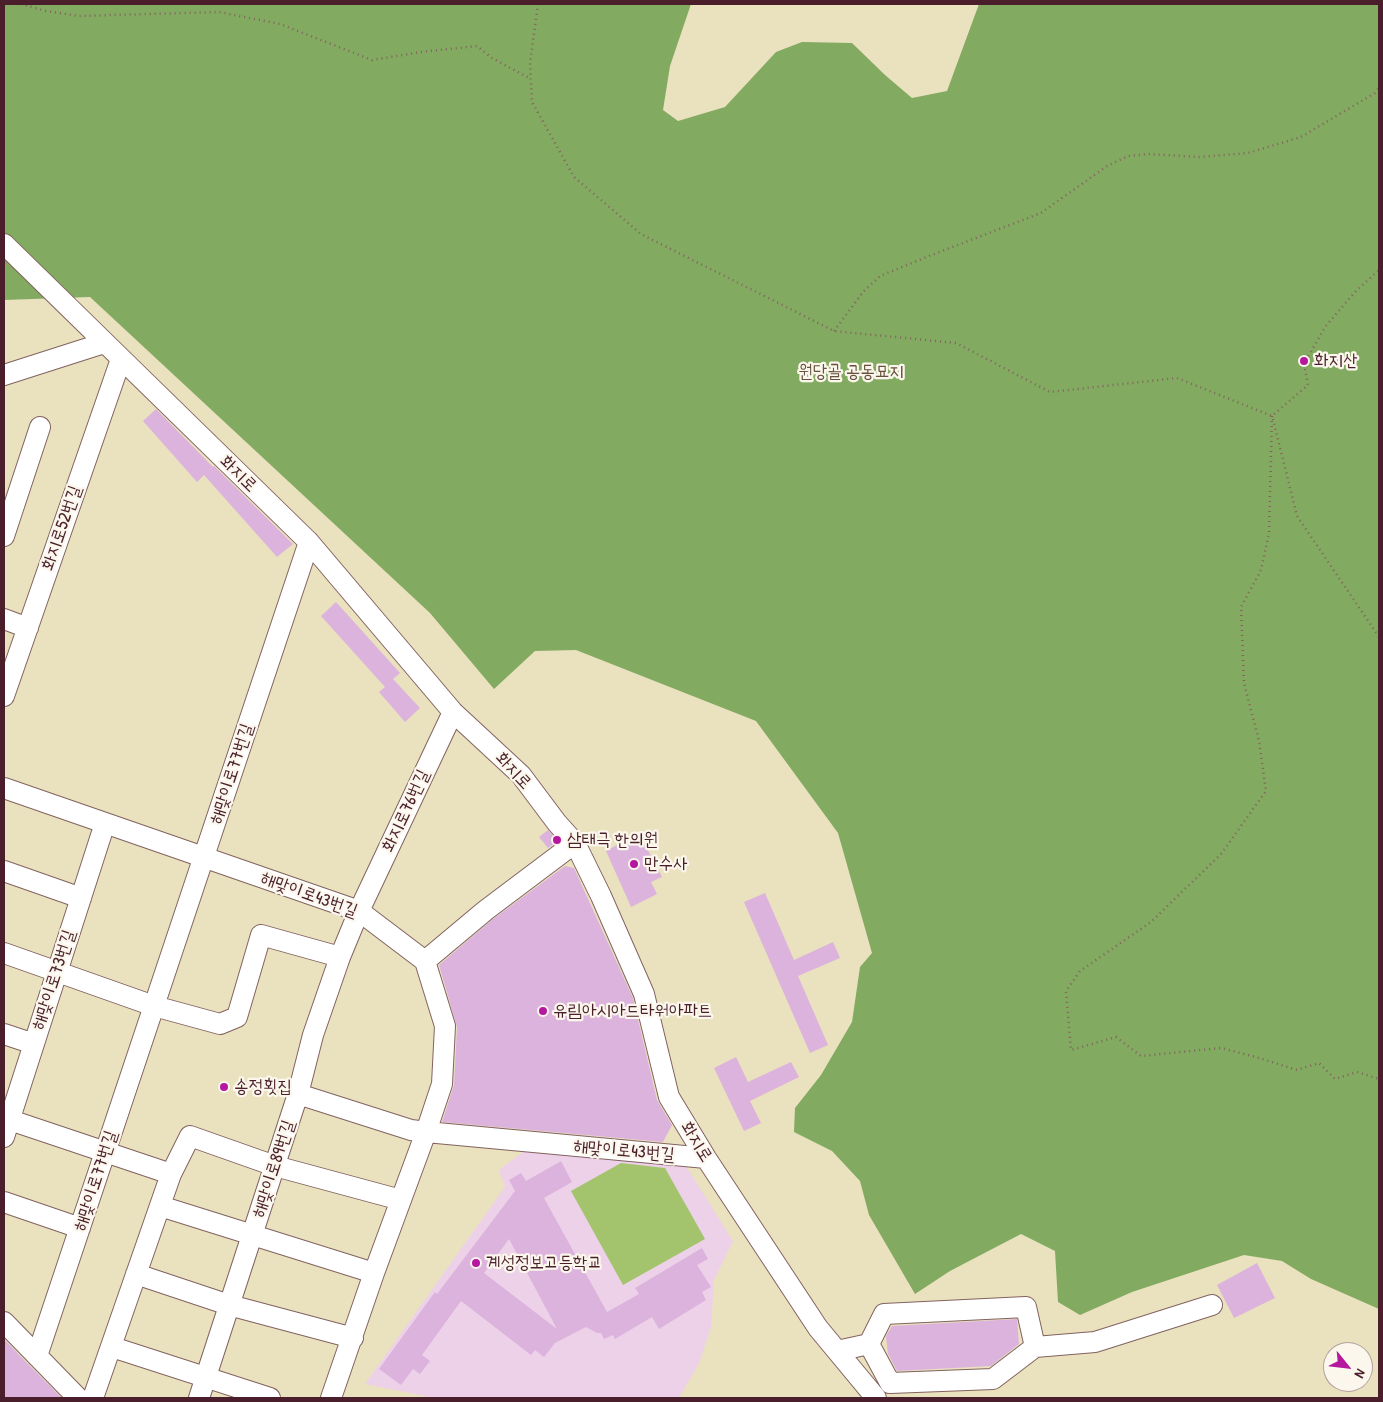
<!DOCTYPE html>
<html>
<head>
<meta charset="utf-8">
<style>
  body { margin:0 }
  #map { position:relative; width:1383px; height:1402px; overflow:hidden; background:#eae1bf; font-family:"Patrick Hand",sans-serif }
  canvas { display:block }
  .frame { position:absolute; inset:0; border:5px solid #4a1f2b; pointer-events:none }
  .north { position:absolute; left:1323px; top:1342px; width:50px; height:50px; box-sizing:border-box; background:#fbf7ec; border:1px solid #b4a19f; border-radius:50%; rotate:119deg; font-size:14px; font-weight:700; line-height:20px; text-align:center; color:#4a1f2b }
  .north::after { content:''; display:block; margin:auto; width:18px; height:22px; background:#b5179e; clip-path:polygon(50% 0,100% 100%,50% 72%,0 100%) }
</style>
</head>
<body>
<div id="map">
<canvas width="1383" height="1402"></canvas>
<div class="frame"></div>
<div class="north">N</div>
</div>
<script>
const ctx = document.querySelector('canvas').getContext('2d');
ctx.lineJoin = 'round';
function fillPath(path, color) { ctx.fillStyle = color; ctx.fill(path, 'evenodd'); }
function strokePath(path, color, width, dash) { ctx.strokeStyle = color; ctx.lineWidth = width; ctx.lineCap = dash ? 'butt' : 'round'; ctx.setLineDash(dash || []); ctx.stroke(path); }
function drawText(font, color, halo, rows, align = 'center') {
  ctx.font = font + ' "Patrick Hand","Poor Story",sans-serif'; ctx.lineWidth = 4.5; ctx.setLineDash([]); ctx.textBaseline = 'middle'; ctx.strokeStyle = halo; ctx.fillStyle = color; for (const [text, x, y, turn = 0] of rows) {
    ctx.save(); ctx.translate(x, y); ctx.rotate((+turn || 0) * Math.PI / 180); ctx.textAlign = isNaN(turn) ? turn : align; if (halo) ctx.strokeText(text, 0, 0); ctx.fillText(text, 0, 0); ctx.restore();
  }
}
const built = new Path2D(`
  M527,1149L686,1166L733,1241L714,1280L711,1327L699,1363L679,1398H435L365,1384L505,1187L499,1170Z`);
const green = new Path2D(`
  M621,1163L665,1168L705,1239L623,1285L571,1191Z`);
const forest = new Path2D(`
  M4,4H691L670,66L663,110L678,121L725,107L776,52L802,42L852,43L885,75L912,98L947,91L979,4H1379V1309L1311,1279L1282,1261L1244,1255L1132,1292L1080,1315L1058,1302L1055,1251L1021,1234L950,1271L915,1294L869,1215L860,1181L832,1151L794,1132L795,1108L821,1075L852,1022L860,967L872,953L838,833L756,721L576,650L535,651L494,689L430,613L90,297L4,300Z`);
const building = new Path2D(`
  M156,409L213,467L214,466L293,544L277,557L204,475L197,482L143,421Z
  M336,602L400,673L393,679L420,708L405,722L379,692L385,687L321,616Z
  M548,830L558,841L548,848L539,837Z
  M639,833L662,877L651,882L657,894L631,907L606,851Z
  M565,866L574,868L633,998L657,1100L672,1125L663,1142L442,1122L454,1085L457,1027L439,965L493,919Z
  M765,893L794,960L833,942L840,958L798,976L828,1045L810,1053L744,902Z
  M736,1057L748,1082L791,1062L799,1077L750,1101L761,1123L744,1131L714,1068Z
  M561,1161L572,1182L544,1198L607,1312L639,1294L635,1288L702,1248L708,1259L697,1265L711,1287L702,1292L706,1300L659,1329L652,1317L615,1339L613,1335L604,1339L601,1333H597L586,1327L555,1343L544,1357L535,1350L531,1355L461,1301L422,1355L430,1361L420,1374L413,1369L401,1385L379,1369L435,1292L437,1294L515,1191L509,1180L521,1173L526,1181ZM509,1239L557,1329L484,1273Z
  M1257,1263L1275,1298L1234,1318L1217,1285Z
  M1017,1319L1019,1344L991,1366L897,1371L888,1354L886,1336L892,1326Z
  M4,1339L28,1364L62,1398H4Z`);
const path = new Path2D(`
  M21,4L46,11L79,16L219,12L280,24L372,60L421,52L477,46L492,58L531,79
  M538,4L530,63L532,102L574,177L641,234L834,331L956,343L1050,392L1177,378L1272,416L1308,385L1304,364L1325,327L1355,292L1379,270
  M834,331L863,292L880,276L929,256L1041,213L1107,166L1128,156L1148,154L1199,157L1248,153L1301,137L1375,93L1379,88
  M1272,416L1269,533L1261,570L1241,607L1244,683L1259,741L1266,791L1221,854L1151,922L1080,971L1066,991L1071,1050L1116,1037L1141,1056L1221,1048L1256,1057L1297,1070L1319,1063L1335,1079L1357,1072L1379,1079
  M1273,419L1297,516L1379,637`);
const minor = new Path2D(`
  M4,244L309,542L453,712L521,775L557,823L575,843L601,896L644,994L669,1097L706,1158L818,1328L876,1398
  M4,375L104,343
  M4,536L40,427
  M4,619L28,628
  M4,696L121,359
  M4,788L359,911L425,961L445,1026L442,1084L426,1132L706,1158
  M4,871L81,898
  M4,953L154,1006L220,1024L237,1017L261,935L340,957
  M425,961L486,910L575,843
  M4,1034L34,1044
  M298,1094L411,1130L426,1132L374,1273L331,1398
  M4,1118L171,1174
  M4,1137L105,823
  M4,1202L80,1228
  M160,1206L374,1273
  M136,1274L229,1305L353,1338
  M4,1322L78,1398
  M112,1347L270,1398
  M1035,1347L1095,1342L1212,1305
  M837,1351L869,1344L884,1314L1026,1307L1035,1347L993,1379L890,1383L869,1344
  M37,1356L309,542
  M93,1398L171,1174L190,1136L275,1166L401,1200
  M199,1398L298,1094L313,1035L340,957L359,911L453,712`);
const markers = [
  [1304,361,5,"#b5179e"],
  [557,840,5,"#b5179e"],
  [634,864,5,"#b5179e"],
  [543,1011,5,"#b5179e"],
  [224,1087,5,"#b5179e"],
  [476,1263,5,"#b5179e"]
];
const poiNames = [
  ["화지산",1314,361],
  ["삼태극 한의원",567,840],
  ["만수사",644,864],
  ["유림아시아드타워아파트",553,1011],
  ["송정횟집",234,1087],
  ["계성정보고등학교",486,1263]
];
const parkNames = [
  ["원당골 공동묘지",851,372]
];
const streetNames = [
  ["화지로",238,474,44],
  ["화지로52번길",62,528,-71],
  ["화지로",513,771,47],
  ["해맞이로77번길",232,774,-72],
  ["화지로76번길",406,811,-65],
  ["해맞이로43번길",309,895,20],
  ["해맞이로73번길",54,980,-72],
  ["화지로",696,1142,58],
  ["해맞이로43번길",624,1151,5],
  ["해맞이로89번길",274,1169,-72],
  ["해맞이로77번길",96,1181,-72]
];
fillPath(built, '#edd1e9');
fillPath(green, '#a3c46c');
fillPath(forest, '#82aa60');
fillPath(building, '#dcb3dd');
strokePath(minor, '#82635f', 22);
strokePath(path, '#82635f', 2.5, [1, 4]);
strokePath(minor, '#fff', 20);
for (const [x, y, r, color] of markers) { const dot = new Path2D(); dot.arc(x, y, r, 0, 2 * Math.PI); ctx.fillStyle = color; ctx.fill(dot); strokePath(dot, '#fbf7ec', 2); }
drawText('18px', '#4a1f2b', '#fbf7ec', poiNames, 'left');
drawText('18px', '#65513e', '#fbf7ec', parkNames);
drawText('18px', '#4a1f2b', '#fbf7ec', streetNames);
</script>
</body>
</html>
